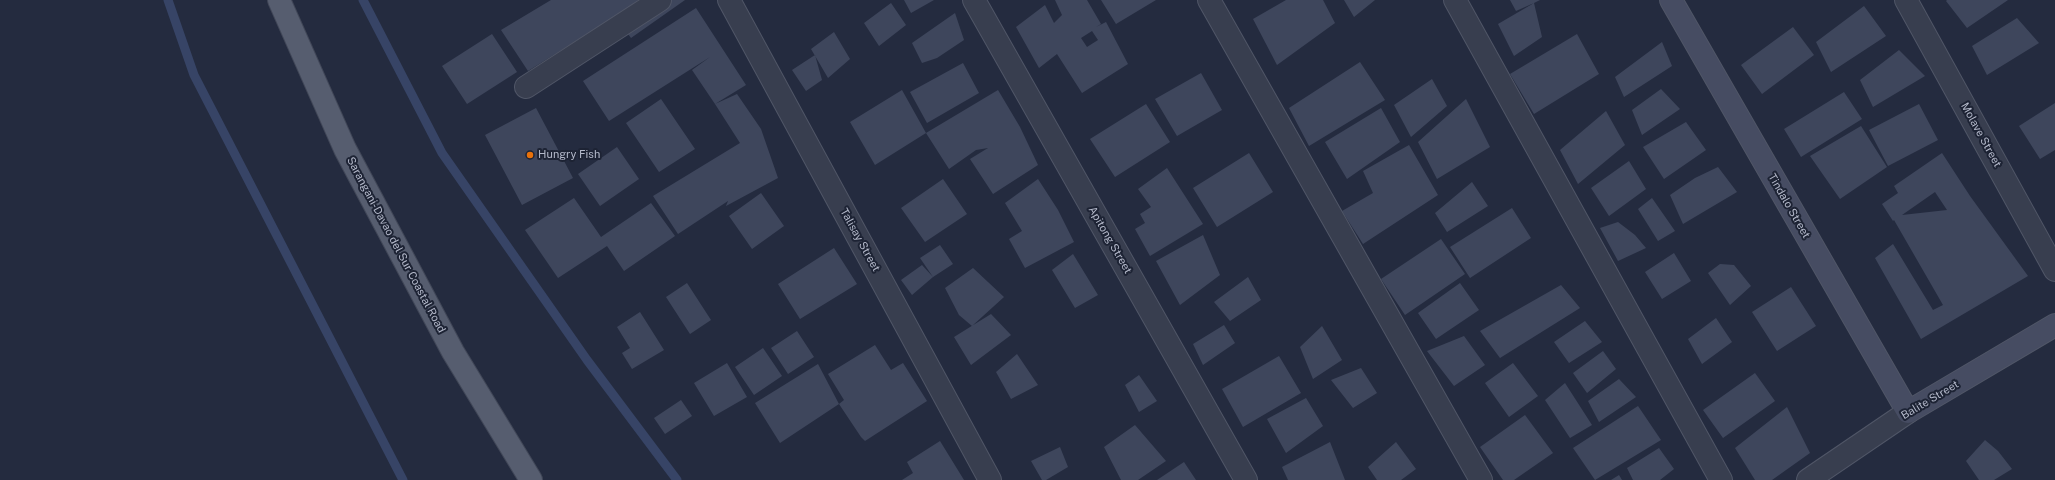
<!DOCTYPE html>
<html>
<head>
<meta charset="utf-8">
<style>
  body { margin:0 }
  canvas { display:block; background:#242b3f }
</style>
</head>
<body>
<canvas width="2055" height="480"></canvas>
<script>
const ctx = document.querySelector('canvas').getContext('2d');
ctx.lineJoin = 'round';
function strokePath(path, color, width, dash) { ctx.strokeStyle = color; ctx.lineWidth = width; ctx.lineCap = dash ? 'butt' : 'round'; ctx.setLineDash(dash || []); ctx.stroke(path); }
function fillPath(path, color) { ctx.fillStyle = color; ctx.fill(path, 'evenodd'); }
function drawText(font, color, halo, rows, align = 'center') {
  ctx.font = font + ' "Public Sans",sans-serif'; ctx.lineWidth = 4; ctx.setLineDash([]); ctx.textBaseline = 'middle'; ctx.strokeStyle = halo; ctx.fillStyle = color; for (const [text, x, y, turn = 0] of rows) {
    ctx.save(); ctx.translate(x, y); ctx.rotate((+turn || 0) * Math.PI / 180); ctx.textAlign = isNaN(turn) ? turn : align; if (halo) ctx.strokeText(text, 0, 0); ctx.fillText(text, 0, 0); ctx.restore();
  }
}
const stream = new Path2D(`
  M168,0L194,75L403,480
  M363,0L442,153L587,360L677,480`);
const building = new Path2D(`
  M551,0H638L623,12L618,20L587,34L528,71L501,30Z
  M644,0H685L631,38L618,20Z
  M904,0H934L911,13Z
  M1055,0H1087L1101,24L1096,27L1106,22L1128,64L1082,93L1057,54L1039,68L1016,27L1045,5L1054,23L1062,15ZM1092,31L1098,40L1087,47L1081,38Z
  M1101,0H1156L1116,24Z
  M1286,0H1323L1335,23L1277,65L1253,19Z
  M1344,0H1375L1354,17Z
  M1510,0H1540L1534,3L1542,37L1514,56L1498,24L1534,3L1516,11Z
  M1947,0H2008L1967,28L1946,1Z
  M891,3L906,25L879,46L864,23Z
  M1864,6L1886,36L1831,72L1816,42Z
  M696,8L746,85L715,104L692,70L710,57L609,121L583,81Z
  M955,13L964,40L937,58L922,63L912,43Z
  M2017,18L2039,43L1987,75L1972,46Z
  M1793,27L1814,55L1762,94L1741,65Z
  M834,32L850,59L828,78L811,49Z
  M492,34L517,72L467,104L442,66Z
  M1577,34L1599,74L1534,114L1510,74Z
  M1662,42L1672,66L1624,97L1615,77Z
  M1899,50L1925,76L1873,107L1860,80Z
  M815,55L822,80L806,91L792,70Z
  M1360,62L1385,100L1309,146L1289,108Z
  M963,63L979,93L927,123L910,92Z
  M1201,73L1222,110L1177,136L1155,99Z
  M1432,79L1447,106L1411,137L1394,105Z
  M1661,89L1680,109L1642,135L1632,110Z
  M902,90L926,133L875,165L850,122Z
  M998,90L1020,127L1038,165L993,194L970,159L988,148L976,150L949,169L926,133Z
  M1844,92L1862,119L1801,157L1784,129Z
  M737,94L761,129L778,178L726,206L728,201L678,234L653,196L740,143L715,104Z
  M661,99L695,149L659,172L626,123Z
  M1466,99L1490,147L1437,179L1418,142Z
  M2055,103V150L2040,159L2019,126Z
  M1146,104L1170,142L1115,177L1090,139Z
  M1919,104L1938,140L1888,166L1869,130Z
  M536,108L573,178L522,205L485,135Z
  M1381,108L1400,142L1347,179L1325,142Z
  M1606,111L1625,145L1578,184L1560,150Z
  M1686,122L1706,150L1664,179L1643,147Z
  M1861,126L1887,167L1840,199L1810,156Z
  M1409,145L1438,195L1363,244L1342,211L1373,193L1363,171Z
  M617,147L639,179L600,206L578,174Z
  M1249,153L1273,192L1217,227L1193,188Z
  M1942,153L1970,196L2028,276L1921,339L1875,258L1893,244L1933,310L1943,305L1894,220L1893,221L1882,204L1898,193L1894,186ZM1935,192L1947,210L1902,215Z
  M1629,161L1646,189L1609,216L1591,188Z
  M1718,167L1737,192L1683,224L1670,195L1695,178Z
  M1167,168L1203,224L1150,256L1135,229L1145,223L1140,214L1151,207L1138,189Z
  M943,179L967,214L925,242L901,208Z
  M1038,179L1058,210L1074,242L1025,268L1009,239L1022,231L1005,203Z
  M1472,182L1488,206L1447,232L1435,213Z
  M761,193L784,226L752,249L729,216Z
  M574,198L601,237L651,203L675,236L624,271L607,246L558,278L525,230Z
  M1652,198L1675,231L1658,241L1638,209Z
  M1512,208L1531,238L1470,278L1450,247Z
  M1618,222L1635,235L1646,248L1618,261L1600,228Z
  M1203,235L1220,275L1180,305L1156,261Z
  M1441,239L1465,274L1405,315L1381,279Z
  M940,245L953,264L933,277L920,258Z
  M834,248L857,284L800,319L778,284Z
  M1674,253L1691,281L1662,299L1645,272Z
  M1073,254L1098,295L1075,308L1052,270Z
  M1720,264L1734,265L1751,286L1730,305L1708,273Z
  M922,265L933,277L912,295L901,280Z
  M973,268L1004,297L972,326L959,315L945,288Z
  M1248,277L1261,300L1230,321L1214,302Z
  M687,283L711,320L690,334L666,297Z
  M1460,283L1479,310L1436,339L1418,313Z
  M1561,285L1580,308L1500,358L1480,331Z
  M1791,287L1816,326L1777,351L1752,312Z
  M640,312L664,350L632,369L622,353L630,348L617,327Z
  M991,314L1011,335L971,365L954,337Z
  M1716,318L1732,342L1702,364L1688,339Z
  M1585,321L1602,342L1569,363L1554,342Z
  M1224,325L1235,343L1203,365L1193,344Z
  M1322,326L1342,360L1313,379L1300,347Z
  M797,331L814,357L788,374L771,348Z
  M1464,336L1485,365L1454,386L1427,351Z
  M875,345L891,370L903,363L927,401L865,441L861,437L839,404L844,400L828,374Z
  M763,348L782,376L754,395L735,367Z
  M1603,351L1616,369L1587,393L1573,373Z
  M1017,354L1038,385L1011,399L996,372Z
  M1279,356L1301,393L1243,427L1222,389Z
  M727,363L747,397L714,416L694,383Z
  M1513,363L1538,396L1509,417L1485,383Z
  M818,364L839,404L780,443L755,403Z
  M1361,368L1377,393L1353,408L1331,380Z
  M1755,373L1775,401L1723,438L1703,410Z
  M1139,375L1157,401L1139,412L1125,385Z
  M1619,379L1636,397L1599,422L1588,401Z
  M1565,383L1592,425L1570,438L1545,400Z
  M1306,398L1323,426L1286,453L1267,419Z
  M681,400L692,416L665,434L654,418Z
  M1638,406L1661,440L1595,480L1573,448Z
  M1787,407L1810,453L1772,480H1755L1735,448Z
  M1525,415L1553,453L1514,480H1503L1480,447Z
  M1135,425L1166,461L1138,480H1121L1104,447Z
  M1985,440L1998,451L2012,469L1994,480H1979L1966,461Z
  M940,441L964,480H902L913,473L907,462Z
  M1330,442L1345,480H1288L1282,467Z
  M1396,442L1416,469L1401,480H1377L1368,467Z
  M1060,447L1068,467L1046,480H1042L1031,461Z
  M1659,448L1674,469L1660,480H1633L1627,468Z
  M1184,462L1196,480H1157Z
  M1619,475L1622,480H1611Z`);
const street = new Path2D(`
  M729,0L990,480
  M974,0L1246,480
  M1209,0L1481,480
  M1455,0L1721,480
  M1906,0L2055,270
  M526,87L660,0
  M1808,480L1908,412`);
const secondary = new Path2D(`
  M1671,0L1908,412L2055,325`);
const primary = new Path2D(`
  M279,0L345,149L453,352L531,480`);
const markers = [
  [530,155,4,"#e8710a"]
];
const streetNames = [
  ["Molave Street",1981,135,61],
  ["Tindalo Street",1789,206,60],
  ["Talisay Street",860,240,61],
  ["Apitong Street",1110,240,60],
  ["Sarangani-Davao del Sur Coastal Road",396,245,62],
  ["Balite Street",1930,400,-31]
];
const poiNames = [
  ["Hungry Fish",538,155]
];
strokePath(stream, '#374466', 9);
fillPath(building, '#3e465c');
strokePath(street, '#505667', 24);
strokePath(secondary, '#505667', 24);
strokePath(primary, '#414758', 24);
strokePath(street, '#383e4f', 22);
strokePath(secondary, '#464c62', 22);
strokePath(primary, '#565d6f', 22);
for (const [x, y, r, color] of markers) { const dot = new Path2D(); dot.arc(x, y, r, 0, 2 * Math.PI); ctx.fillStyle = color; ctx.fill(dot); strokePath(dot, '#1d2334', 1.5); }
drawText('11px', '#b4b9ca', '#1d2334', streetNames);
drawText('11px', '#b4b9ca', '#1d2334', poiNames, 'left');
</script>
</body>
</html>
